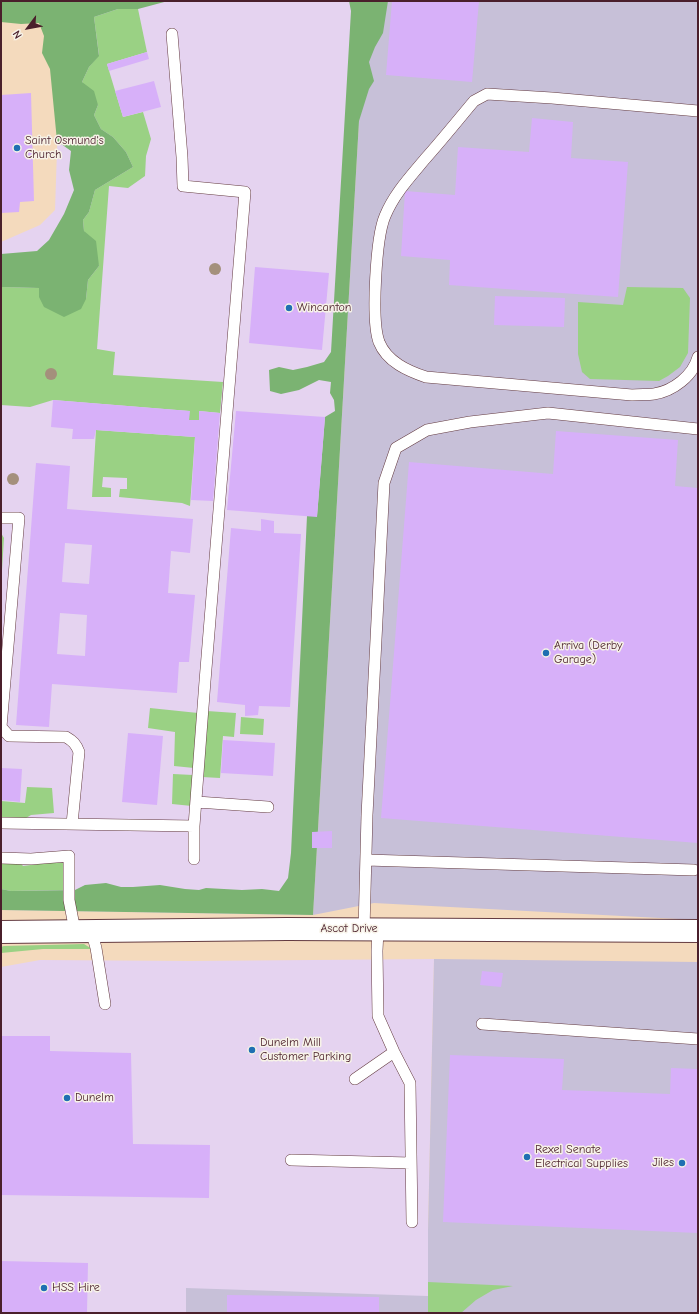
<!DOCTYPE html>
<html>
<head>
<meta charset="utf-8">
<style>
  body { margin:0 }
  #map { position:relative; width:699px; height:1314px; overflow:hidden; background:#f4dabd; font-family:"Comic Neue",sans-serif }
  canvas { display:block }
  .frame { position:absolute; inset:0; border:2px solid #4a1f2b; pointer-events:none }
  .north { position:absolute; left:8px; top:8px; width:40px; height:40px; -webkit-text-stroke:3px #f7f3e8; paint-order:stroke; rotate:238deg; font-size:11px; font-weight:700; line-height:16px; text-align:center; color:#4a1f2b }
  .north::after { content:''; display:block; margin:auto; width:14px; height:18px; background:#4a1f2b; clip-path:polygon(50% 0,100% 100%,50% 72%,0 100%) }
</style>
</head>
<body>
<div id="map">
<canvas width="699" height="1314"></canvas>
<div class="frame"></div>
<div class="north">N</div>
</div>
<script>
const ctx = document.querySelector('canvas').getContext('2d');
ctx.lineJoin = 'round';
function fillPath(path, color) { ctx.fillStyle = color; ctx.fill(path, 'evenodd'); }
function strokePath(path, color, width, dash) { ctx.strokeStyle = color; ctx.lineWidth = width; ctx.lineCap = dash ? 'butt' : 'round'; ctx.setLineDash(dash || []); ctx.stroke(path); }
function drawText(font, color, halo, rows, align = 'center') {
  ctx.font = font + ' "Comic Neue",sans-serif'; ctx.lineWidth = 3; ctx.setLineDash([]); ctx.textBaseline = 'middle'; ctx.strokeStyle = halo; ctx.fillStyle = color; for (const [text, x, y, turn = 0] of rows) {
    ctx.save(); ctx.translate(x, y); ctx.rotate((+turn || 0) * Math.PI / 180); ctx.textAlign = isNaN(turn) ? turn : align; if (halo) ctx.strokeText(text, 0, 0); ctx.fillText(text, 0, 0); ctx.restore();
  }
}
const built = new Path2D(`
  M62,1H366L313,915L1,910V242L40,225L55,210Z
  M434,959L428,1230V1297L186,1289V1313H1V967L40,960L190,961Z`);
const industrial = new Path2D(`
  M366,1H698V920L374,903L313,915Z
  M434,959L698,962V1313H186V1288L428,1296V1230Z`);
const green = new Path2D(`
  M118,9H138L147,52L107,64L123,117L143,112L151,139L146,156L145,176L128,188L109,186L97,349L115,352L113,375L223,382L220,413L199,411V420H189V411L53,400L30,407L1,405V287L39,288V297L86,299L88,280L99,266L84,231L83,220L89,212L95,190L133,167L126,152L113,137L101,129L94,115L98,105L82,82L89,67L99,55L94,17Z
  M627,287L683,288L690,298L688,353L680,367L668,376L659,381L590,379L582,372L578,354V302L623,305Z
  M96,430L195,437L190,506L182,503L119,497L120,489H127V478L103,477L102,487L111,488V497H92Z
  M1,533L4,538L1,586Z
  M150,708L198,713L194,768L174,766L175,732L148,728Z
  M207,711L236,713L234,737L223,736L220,778L202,777Z
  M241,717L264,719L263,735L240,734Z
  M173,774L193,775L192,806L172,804Z
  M27,787L52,788L54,813L31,815L18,823L1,821V801L25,803Z
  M1,857L19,861L23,866L53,862L65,863L64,890L11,891L1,889Z
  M84,944L92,949H43L1,953V947L4,946Z
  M428,1282L513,1286L493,1290L476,1300L461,1313H428Z`);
const forest = new Path2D(`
  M1,1H168L138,9H118L94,17L99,56L89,67L82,82L94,91L98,105L94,115L101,129L113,137L126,152L133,167L95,190L89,212L83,220L84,231L96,241L99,266L88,280L86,299L81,309L64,317L44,307L39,297V288L1,287V254L37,251L49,240L64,214L74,190L69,170L71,151L57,141L50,69L42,53L44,36L39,23L21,24L1,22Z
  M349,1H388L383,33L375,47L369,62L374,81L369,89L359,121L313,915L1,910V889L11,891L75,890L85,885L106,883L121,887H133L160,885L185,889L199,890L206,888L242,890L262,889L279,891L288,878L291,853L307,516H317L325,417L335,411L334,400L330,393L331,382L319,380L299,390L281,394L270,391L269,370L279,367L293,370L307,367L324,362L331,352L351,11Z`);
const building = new Path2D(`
  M392,1H479L472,82L386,75Z
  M147,52L149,59L109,71L107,64Z
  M154,81L161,107L123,117L115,91Z
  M31,93L34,201L20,202L19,212L1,213V95Z
  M532,118L573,122L571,158L628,162L618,297L449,285L450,260L401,256L405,191L455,195L458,147L529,152Z
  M255,267L329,273L322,350L249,343Z
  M495,296L565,298L564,327L494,325Z
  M53,400L190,411L189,420H199V411L220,413L213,501L191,500L195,437L96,430L94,439H72L73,429L51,427Z
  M236,411L325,417L317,517L227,510Z
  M556,431L678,440L675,486L698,488V843L381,818L409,462L553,474Z
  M36,463L70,466L67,509L193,519L190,553L171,551L168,593L195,595L189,662H179L177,693L52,684L49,727L16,725ZM65,543L92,545L89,584L62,582ZM60,613L87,615L85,656L57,654Z
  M261,519L274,521V533L301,534L290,707L259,706L258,715L245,716V705L217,702L231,528L261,531Z
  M128,733L163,736L157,805L122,802Z
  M223,740L275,743L273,776L221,773Z
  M1,768L22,769L20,802L1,800Z
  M332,831V848H312V832Z
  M482,971L503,973L501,987L480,985Z
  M1,1036H50V1051L131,1053L133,1144L210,1145L209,1198L1,1195Z
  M450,1055L564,1059L562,1090L670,1094L671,1068L698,1069V1233L443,1222Z
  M1,1261L88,1263L87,1313H1Z
  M227,1295L379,1297V1313H227Z`);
const lane = new Path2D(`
  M172,34L182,157L183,186L245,192L205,681L194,826V859
  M698,111L552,98L487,94L474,101C458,120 442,140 425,159C410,177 394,194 385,216C376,237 371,320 379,342C387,362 408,371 426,377L632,395C640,394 647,395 654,394C673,391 693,376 698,357
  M1,518H19L1,727L9,736L66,737C73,741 76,744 79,752L72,824
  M197,802L268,807
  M1,823L194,826
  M1,858L31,859L69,856V900L75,931
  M366,860L694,870
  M91,930L96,948L105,1004
  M364,930L367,815L384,483L396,448L427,430L470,422L548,413L698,429
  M378,930L377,951L378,1016L394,1052L410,1083L412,1222
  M482,1024L698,1039
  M355,1079L394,1052
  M291,1160L411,1163`);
const secondary = new Path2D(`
  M1,932L287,929L698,931`);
const trees = [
  [215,269],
  [51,374],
  [13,479]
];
const markers = [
  [17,148,4,"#1f6fb2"],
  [289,308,4,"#1f6fb2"],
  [546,653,4,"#1f6fb2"],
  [252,1050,4,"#1f6fb2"],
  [67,1098,4,"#1f6fb2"],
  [527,1157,4,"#1f6fb2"],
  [682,1163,4,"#1f6fb2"],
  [44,1288,4,"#1f6fb2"]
];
const poiNames = [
  ["Saint Osmund's",25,141],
  ["Church",25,155],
  ["Wincanton",297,308],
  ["Arriva (Derby",554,646],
  ["Garage)",554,660],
  ["Dunelm Mill",260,1043],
  ["Customer Parking",260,1057],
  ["Dunelm",75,1098],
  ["Rexel Senate",535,1150],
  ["Electrical Supplies",535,1164],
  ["Jiles",674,1163,"right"],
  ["HSS Hire",52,1288]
];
const streetNames = [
  ["Ascot Drive",349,929]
];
fillPath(built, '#e5d3f0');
fillPath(industrial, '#c7c0d8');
fillPath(green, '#9ad184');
fillPath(forest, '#7bb372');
fillPath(building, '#d7b0f9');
strokePath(lane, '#643b41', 12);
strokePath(secondary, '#643b41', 24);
strokePath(lane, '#fff', 11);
strokePath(secondary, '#fff', 22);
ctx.fillStyle = '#a4907c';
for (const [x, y] of trees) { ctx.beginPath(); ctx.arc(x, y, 6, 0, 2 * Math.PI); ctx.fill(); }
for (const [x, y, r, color] of markers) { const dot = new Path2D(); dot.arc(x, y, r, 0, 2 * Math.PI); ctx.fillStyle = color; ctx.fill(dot); strokePath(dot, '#f7f3e8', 1.5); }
drawText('12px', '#4a1f2b', '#f7f3e8', poiNames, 'left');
drawText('12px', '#4a1f2b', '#f7f3e8', streetNames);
</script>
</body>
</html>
